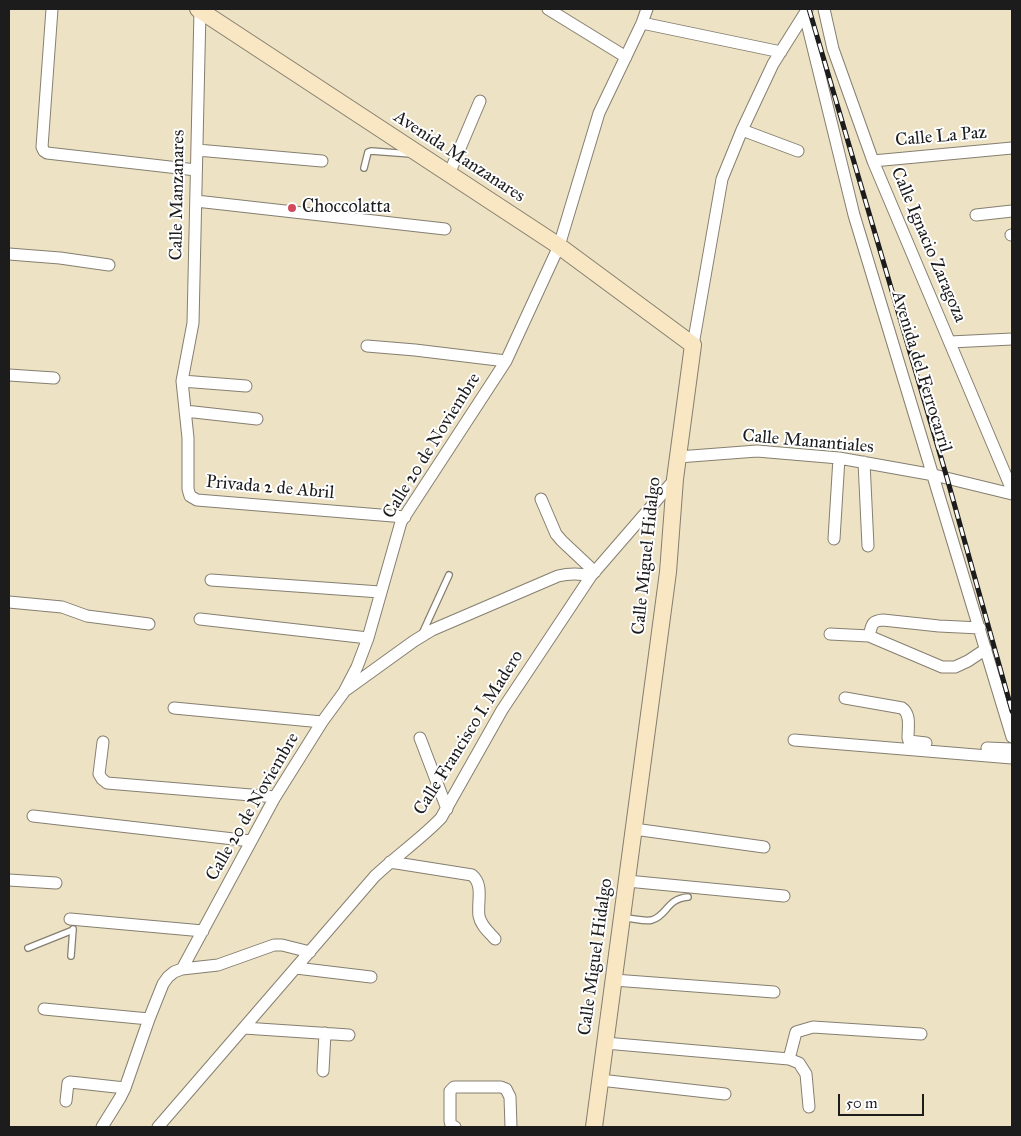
<!DOCTYPE html>
<html>
<head>
<meta charset="utf-8">
<style>
  body { margin:0 }
  #map { position:relative; width:1021px; height:1136px; overflow:hidden; background:#eee2c4; font-family:"IM FELL Great Primer",serif }
  canvas { display:block }
  .frame { position:absolute; inset:0; border:10px solid #1c1c1c; pointer-events:none }
  .scale { position:absolute; left:838px; top:1094px; width:86px; height:22px; box-sizing:border-box; border:2px solid #1c1c1c; border-top:0; padding-left:6px; font-size:15px; line-height:18px; white-space:nowrap; color:#1c1c1c; -webkit-text-stroke:4px #fff; paint-order:stroke }
</style>
</head>
<body>
<div id="map">
<canvas width="1021" height="1136"></canvas>
<div class="frame"></div>
<div class="scale">50 m</div>
</div>
<script>
const ctx = document.querySelector('canvas').getContext('2d');
ctx.lineJoin = 'round';
function strokePath(path, color, width, dash) { ctx.strokeStyle = color; ctx.lineWidth = width; ctx.lineCap = dash ? 'butt' : 'round'; ctx.setLineDash(dash || []); ctx.stroke(path); }
function drawText(font, color, halo, rows, align = 'center') {
  ctx.font = font + ' "IM FELL Great Primer",serif'; ctx.lineWidth = 4; ctx.setLineDash([]); ctx.textBaseline = 'middle'; ctx.strokeStyle = halo; ctx.fillStyle = color; for (const [text, x, y, turn = 0] of rows) {
    ctx.save(); ctx.translate(x, y); ctx.rotate((+turn || 0) * Math.PI / 180); ctx.textAlign = isNaN(turn) ? turn : align; if (halo) ctx.strokeText(text, 0, 0); ctx.fillText(text, 0, 0); ctx.restore();
  }
}
const lane = new Path2D(`
  M364,168L368,152L371,151L411,154
  M422,634L449,575
  M624,918C633,918 644,922 652,920C668,915 666,899 688,897
  M28,948L73,930
  M71,956L73,929`);
const street = new Path2D(`
  M52,9L42,147L44,151L47,153L196,170
  M548,9L626,57
  M824,9L833,49L873,161L1012,490
  M200,10L193,323L182,381L188,438V489L190,496L197,500L405,517
  M805,15L854,215L1012,737
  M642,23L781,52
  M742,130L798,151
  M197,150L322,161
  M873,161L1012,148
  M449,174L480,101
  M196,201L445,229
  M976,215L1012,211
  M1011,235H1012
  M9,254L60,258L109,265
  M950,342L1012,339
  M693,345L722,179L742,130L773,64L807,10
  M367,346L415,350L506,361
  M9,375L54,378
  M182,381L246,386
  M185,411L257,419
  M678,457L757,451L839,458L934,475L1012,494
  M864,462L868,546
  M541,499L556,534L562,541L595,572
  M834,539L839,458
  M211,580L380,592
  M9,602L62,607L87,616L149,624
  M200,619L368,638
  M980,628L939,626L883,620C871,621 872,625 869,636L942,667H955L968,661L986,649
  M830,634L869,636
  M346,690L414,641L432,630L558,576C570,573 579,573 591,576
  M845,698L902,708C911,714 908,727 908,738L909,741L926,743
  M174,708L322,722
  M420,738L447,809
  M794,740L1012,758
  M103,742L99,774L102,779L107,783L275,797
  M987,748L1012,749
  M33,816L251,841
  M634,829L764,847
  M390,862L472,875C484,885 477,902 479,916C481,926 489,932 495,939
  M9,880L56,883
  M627,881L784,896
  M70,919L203,931
  M296,968L371,977
  M182,969L275,797L322,722L344,692L357,667L368,638L401,522L506,361L559,246L599,113L642,23L647,9
  M614,980L774,992
  M44,1009L149,1019
  M244,1028L349,1035
  M605,1043L789,1059L799,1063L806,1074L809,1107
  M789,1059L796,1032L813,1027L921,1034
  M323,1071L325,1033
  M600,1080L725,1094
  M66,1101L68,1083L70,1082L125,1088
  M102,1127L120,1098L125,1088L149,1019L163,984L168,977L174,972L182,969L218,965L274,945H282L310,952
  M158,1127L375,876C396,856 421,839 441,818L502,710L591,576L675,479
  M455,1127L451,1125L450,1121V1091L454,1087H501L506,1089L510,1097L511,1127`);
const secondary = new Path2D(`
  M198,9L559,246L693,345L675,479L668,572L594,1127`);
const rail = new Path2D(`
  M809,9L947,478L1012,711`);
const markers = [
  [292,208,5,"#d1495b"]
];
const streetNames = [
  ["Calle La Paz",941,137,-5],
  ["Avenida Manzanares",459,157,33],
  ["Calle Manzanares",178,195,-89],
  ["Calle Ignacio Zaragoza",928,245,67],
  ["Avenida del Ferrocarril",921,372,73],
  ["Calle Manantiales",808,442,5],
  ["Calle 20 de Noviembre",432,446,-58],
  ["Privada 2 de Abril",270,488,5],
  ["Calle Miguel Hidalgo",647,556,-84],
  ["Calle Francisco I. Madero",469,733,-58],
  ["Calle 20 de Noviembre",253,807,-60],
  ["Calle Miguel Hidalgo",596,957,-82]
];
const poiNames = [
  ["Choccolatta",302,208]
];
strokePath(lane, '#857f70', 8);
strokePath(street, '#857f70', 13);
strokePath(secondary, '#857f70', 18);
strokePath(lane, '#fff', 5.5);
strokePath(street, '#fff', 11);
strokePath(secondary, '#f9e7c3', 16);
strokePath(rail, '#1c1c1c', 5);
strokePath(rail, '#fff', 3, [9]);
for (const [x, y, r, color] of markers) { const dot = new Path2D(); dot.arc(x, y, r, 0, 2 * Math.PI); ctx.fillStyle = color; ctx.fill(dot); strokePath(dot, '#fff', 2); }
drawText('18px', '#1c1c1c', '#fff', streetNames);
drawText('18px', '#1c1c1c', '#fff', poiNames, 'left');
</script>
</body>
</html>
